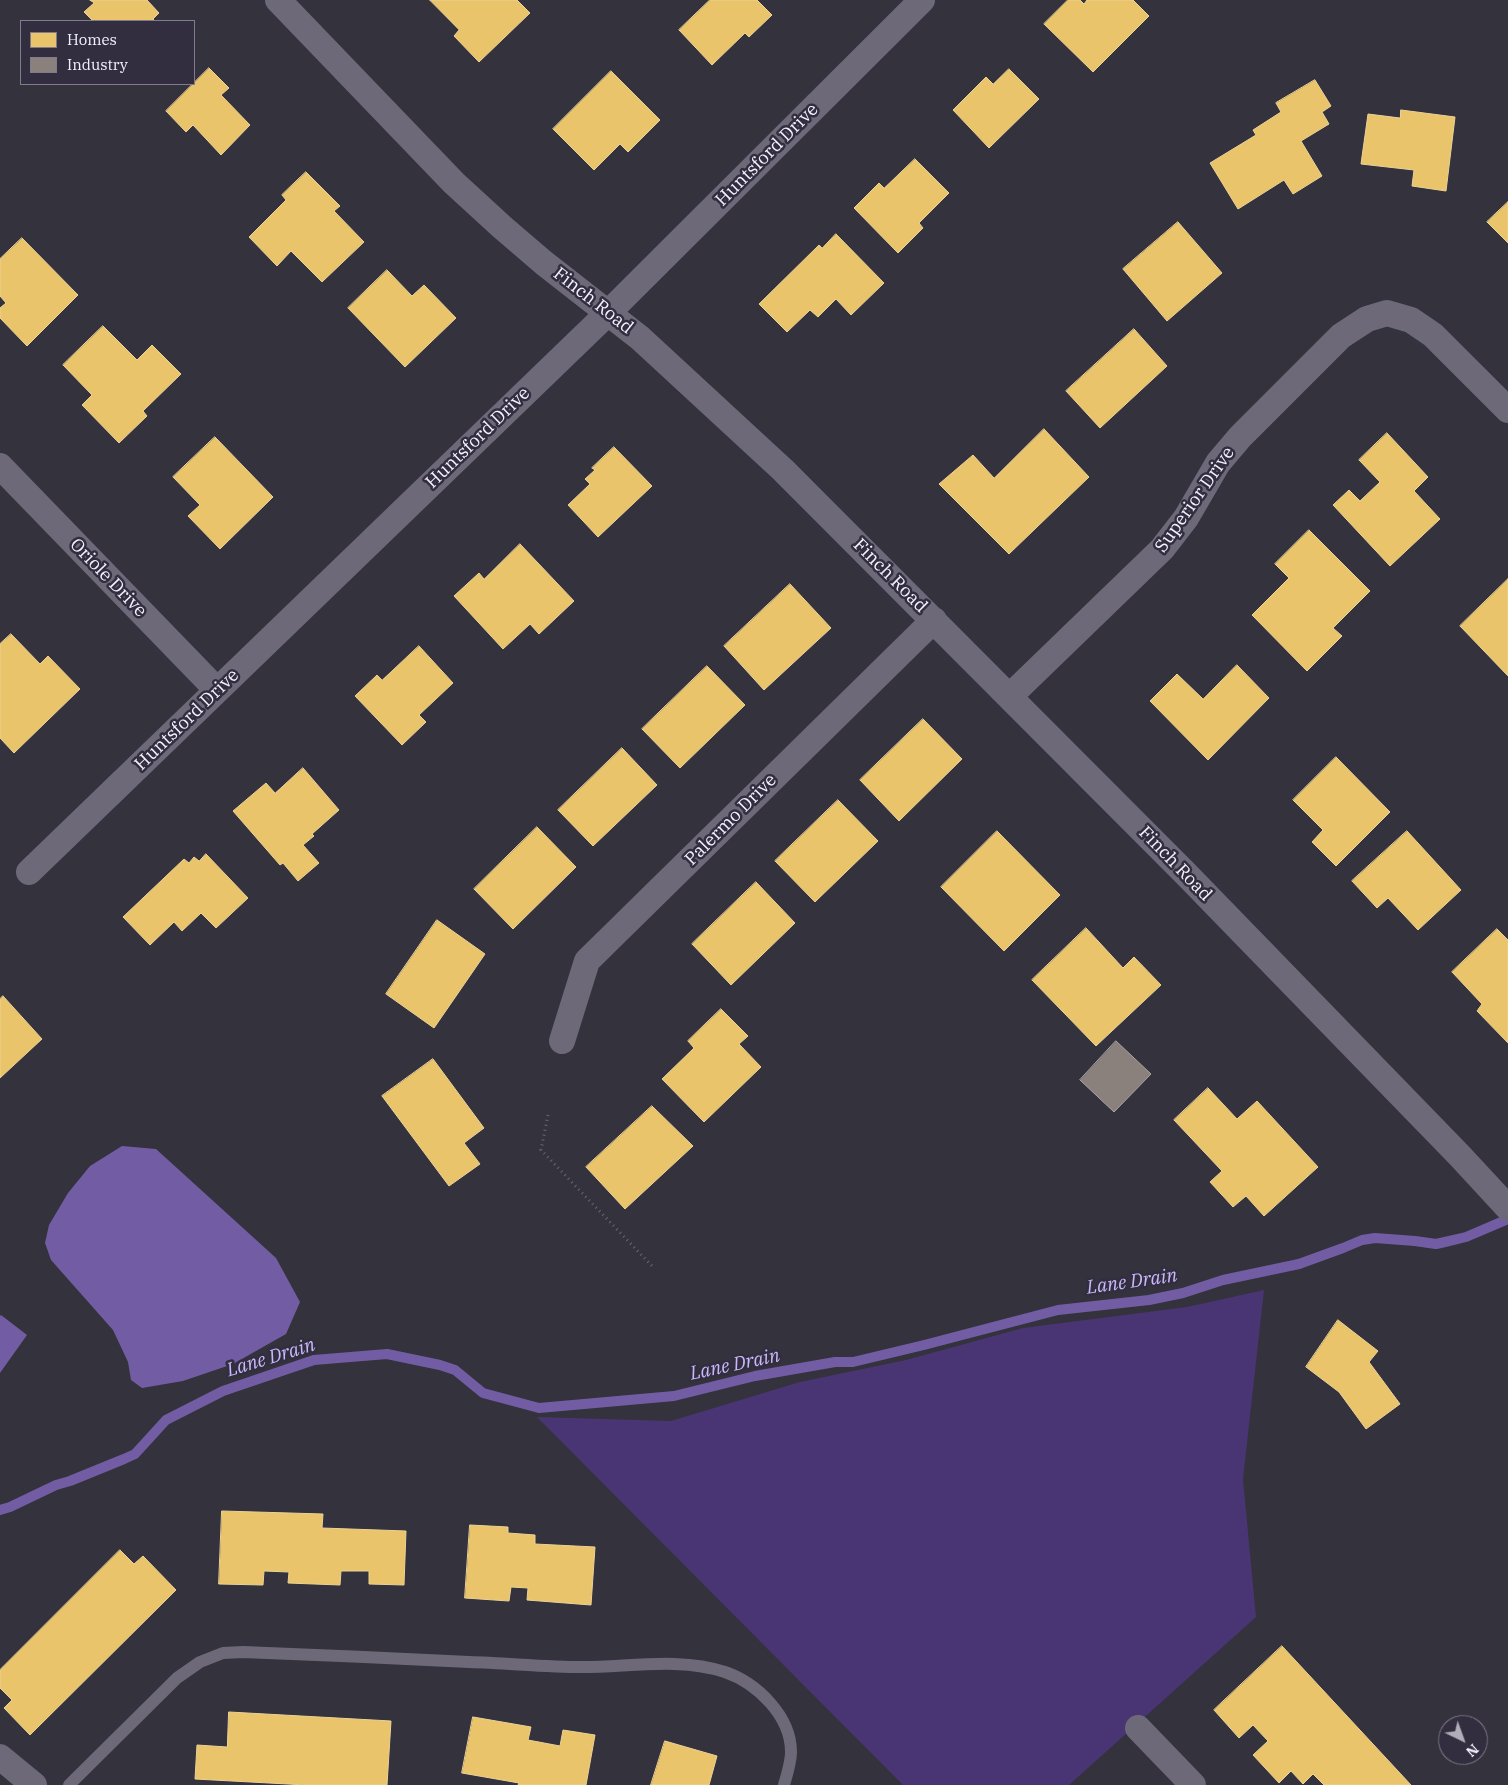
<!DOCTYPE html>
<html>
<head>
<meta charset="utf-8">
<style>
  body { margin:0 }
  #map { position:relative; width:1508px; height:1785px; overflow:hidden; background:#34323c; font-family:"IBM Plex Serif",serif }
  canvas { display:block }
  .legend { position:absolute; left:20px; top:20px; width:175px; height:65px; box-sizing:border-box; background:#322e40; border:1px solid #807c8c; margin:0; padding:6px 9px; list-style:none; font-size:15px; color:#f4f1fd }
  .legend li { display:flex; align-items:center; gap:10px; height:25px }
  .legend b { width:25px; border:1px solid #807c8c }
  .north { position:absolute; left:1438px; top:1715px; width:50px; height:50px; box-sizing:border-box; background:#322e40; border:1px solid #807c8c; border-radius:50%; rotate:138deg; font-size:14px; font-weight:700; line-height:20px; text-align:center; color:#f4f1fd }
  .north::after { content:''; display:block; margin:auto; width:18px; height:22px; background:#b1aeb9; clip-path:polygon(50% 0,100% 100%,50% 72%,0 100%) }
</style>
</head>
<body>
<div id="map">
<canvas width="1508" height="1785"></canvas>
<ul class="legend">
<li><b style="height:14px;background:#e9c46a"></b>Homes</li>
<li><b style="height:14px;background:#8a817c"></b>Industry</li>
</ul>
<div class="north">N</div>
</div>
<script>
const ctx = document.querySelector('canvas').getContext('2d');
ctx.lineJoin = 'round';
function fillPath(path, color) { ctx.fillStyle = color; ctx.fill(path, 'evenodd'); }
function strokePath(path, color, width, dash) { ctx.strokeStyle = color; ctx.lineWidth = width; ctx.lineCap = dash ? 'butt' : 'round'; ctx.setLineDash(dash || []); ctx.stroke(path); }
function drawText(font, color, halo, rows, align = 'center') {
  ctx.font = font + ' "IBM Plex Serif",serif'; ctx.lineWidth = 5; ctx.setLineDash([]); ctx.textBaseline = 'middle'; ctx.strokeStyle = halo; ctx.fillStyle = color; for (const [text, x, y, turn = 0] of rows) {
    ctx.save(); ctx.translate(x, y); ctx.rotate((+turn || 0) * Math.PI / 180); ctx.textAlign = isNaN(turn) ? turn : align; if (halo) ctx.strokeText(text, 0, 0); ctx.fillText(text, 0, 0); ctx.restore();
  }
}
const green = new Path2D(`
  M1264,1290L1243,1479L1256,1617L1069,1785H903L537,1417L671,1421L800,1382L906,1360L1023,1328L1187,1307Z`);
const water = new Path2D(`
  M122,1146L156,1149L276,1258L300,1302L286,1334L233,1364L183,1381L142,1388L131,1380L128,1362L113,1330L51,1260L45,1243L49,1225L68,1193L90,1166Z
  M1,1315L27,1335L0,1373V1316Z`);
const homes = new Path2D(`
  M90,0H147L159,13L153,19L155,21H93L84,12L94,3Z
  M430,0H517L530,13L479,62L454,36L459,30Z
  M710,0H757L772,15L749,37L745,33L712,65L679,30Z
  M1068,0H1080L1084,4L1087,0H1133L1149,16L1093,72L1044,24Z
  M209,68L229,88L221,95L250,125L221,155L193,125L186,132L166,111Z
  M1009,69L1039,99L989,148L953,110L986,77L993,84Z
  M611,71L660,120L628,152L620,144L594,170L553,129Z
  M1315,80L1331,106L1322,112L1329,124L1301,141L1322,176L1293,194L1284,180L1238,209L1210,163L1256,135L1253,130L1281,112L1276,103Z
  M1401,110L1455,117L1446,191L1412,186L1414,170L1361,164L1368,114L1400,118Z
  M915,159L949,193L919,223L923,228L898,253L854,208L879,183L884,188Z
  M306,172L340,206L334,211L364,242L322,282L291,251L277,266L249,237L286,200L282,195Z
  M1508,202V243L1487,222Z
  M1178,222L1222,273L1167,321L1123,269Z
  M836,234L884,283L851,315L836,299L818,317L810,310L787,332L759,304L819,245L822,248Z
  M22,238L78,295L27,346L0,318V308L6,303L0,296V259Z
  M387,270L412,296L424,285L456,318L405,367L348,308Z
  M103,326L137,360L152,345L181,374L143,411L147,416L119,443L82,405L92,395L63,365Z
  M1134,329L1167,366L1100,428L1066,391Z
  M1044,429L1089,477L1009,554L939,484L973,455L994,478Z
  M1387,433L1428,477L1414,491L1440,519L1390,566L1333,505L1349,490L1360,501L1380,482L1359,460Z
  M215,437L273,497L220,549L188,516L200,505L173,477Z
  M614,447L652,486L598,537L568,505L590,484L585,479L595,470L592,468Z
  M1309,530L1370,591L1333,628L1342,636L1307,671L1252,615L1289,578L1275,564Z
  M520,544L574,601L539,634L530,624L503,649L454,596L479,573L484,579Z
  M1508,579V676L1460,626Z
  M790,584L831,628L764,690L724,646Z
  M11,634L40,664L48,656L80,689L14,753L0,738V644Z
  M419,646L453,683L419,715L426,722L402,745L355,696L377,675L382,680Z
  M1237,665L1269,698L1208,760L1150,701L1177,674L1203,699Z
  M707,666L745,705L680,768L642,729Z
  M923,719L962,759L899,821L860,780Z
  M622,748L657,785L593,846L558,810Z
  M1336,757L1390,812L1336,866L1312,842L1323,830L1293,800Z
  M303,768L339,810L312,834L314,836L303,845L319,863L298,881L283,863L280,865L233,811L266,783L275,793Z
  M838,800L878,841L815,902L775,861Z
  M537,827L576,867L513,929L474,889Z
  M997,831L1060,895L1004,951L941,887Z
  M1407,831L1461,890L1418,930L1388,898L1377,908L1352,881Z
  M206,854L248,898L216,928L201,913L182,931L174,922L150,945L123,917L184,859L189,863L194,857L199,861Z
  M756,882L795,923L731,985L692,944Z
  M437,920L485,954L434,1028L386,994Z
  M1086,928L1123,968L1134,957L1161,985L1096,1046L1032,980Z
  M1497,929L1508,940V1043L1477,1011L1482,1004L1452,972Z
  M3,996L42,1039L0,1078V999Z
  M721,1009L748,1036L739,1044L761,1067L704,1122L662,1079L694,1048L688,1041Z
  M433,1059L484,1128L464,1143L480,1164L449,1186L382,1096Z
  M1208,1088L1237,1119L1257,1101L1318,1167L1264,1216L1246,1196L1233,1207L1210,1182L1222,1171L1174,1120Z
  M652,1106L693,1146L625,1209L586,1167Z
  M1338,1320L1378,1351L1369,1362L1400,1404L1366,1429L1339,1392L1306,1367Z
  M222,1511L323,1514L322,1528L406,1531L404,1585L369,1584V1571H341L340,1585L288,1583L289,1572L264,1571L263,1585L219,1584Z
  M470,1525L508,1527V1533L535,1535V1544L595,1547L591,1605L527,1600L528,1588L511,1587L509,1601L465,1598Z
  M120,1550L134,1564L143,1556L176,1590L30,1735L4,1708L12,1700L0,1688V1670Z
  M1282,1646L1411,1785H1324L1313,1774L1303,1784L1291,1771L1279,1783L1253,1755L1268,1741L1253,1725L1239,1738L1214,1710Z
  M229,1712L391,1721L387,1785H306L195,1779L197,1745L227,1747Z
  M473,1717L531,1727L528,1740L560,1746L563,1730L595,1735L586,1785H518L519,1783L462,1773Z
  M665,1741L717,1756L709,1785H651Z`);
const industry = new Path2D(`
  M1116,1041L1151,1074L1114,1112L1080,1080Z`);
const stream = new Path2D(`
  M0,1510L10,1507L56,1485L70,1481L124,1459L135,1454L166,1420L223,1391L314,1360L387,1354L440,1365L455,1370L483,1393L539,1408L674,1396L755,1376L835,1362H853L924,1345L1058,1310L1149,1300L1183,1293L1223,1280L1299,1264L1343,1248L1362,1240L1375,1238L1415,1241L1436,1244L1445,1242L1466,1237L1508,1219`);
const path = new Path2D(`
  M548,1115L541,1150L653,1267`);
const service = new Path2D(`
  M69,1785L177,1678L200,1662L223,1653L243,1652C318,1655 394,1658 469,1662C507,1663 545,1667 583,1667C629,1667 680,1657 725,1672C757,1683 791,1716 791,1752C791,1762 787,1775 784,1785`);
const minor = new Path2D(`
  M278,0L454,183L502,227L544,263L640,338L783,470L1186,874L1459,1155L1508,1208
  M0,466L217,690
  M1010,696L1162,549L1186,518L1218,463L1240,437L1341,336L1367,319L1387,313L1411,320L1433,335L1508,410
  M29,872L608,313L922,0
  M562,1041L587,961L934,620
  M1138,1728L1193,1785
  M0,1757L34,1785`);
const streetNames = [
  ["Huntsford Drive",767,155,-45],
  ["Finch Road",593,301,38],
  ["Huntsford Drive",478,438,-44],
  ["Superior Drive",1195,500,-55],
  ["Finch Road",890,576,45],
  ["Oriole Drive",108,578,46],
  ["Huntsford Drive",187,720,-44],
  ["Palermo Drive",731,820,-45],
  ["Finch Road",1175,864,46]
];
const waterNames = [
  ["Lane Drain",1132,1282,-8],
  ["Lane Drain",271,1358,-17],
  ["Lane Drain",735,1365,-12]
];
fillPath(green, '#4a3574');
fillPath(water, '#725da5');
fillPath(homes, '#e9c46a');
strokePath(homes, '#ecd296', 1);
fillPath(industry, '#8a817c');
strokePath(industry, '#aaa3a3', 1);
strokePath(stream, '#725da5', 10);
strokePath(path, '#6a6773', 3, [1, 4]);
strokePath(service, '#6e6979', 12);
strokePath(minor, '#6e6979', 26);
drawText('18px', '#f4f1fd', '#322e40', streetNames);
drawText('italic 19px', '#c9b9f9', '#322e40', waterNames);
</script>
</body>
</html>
